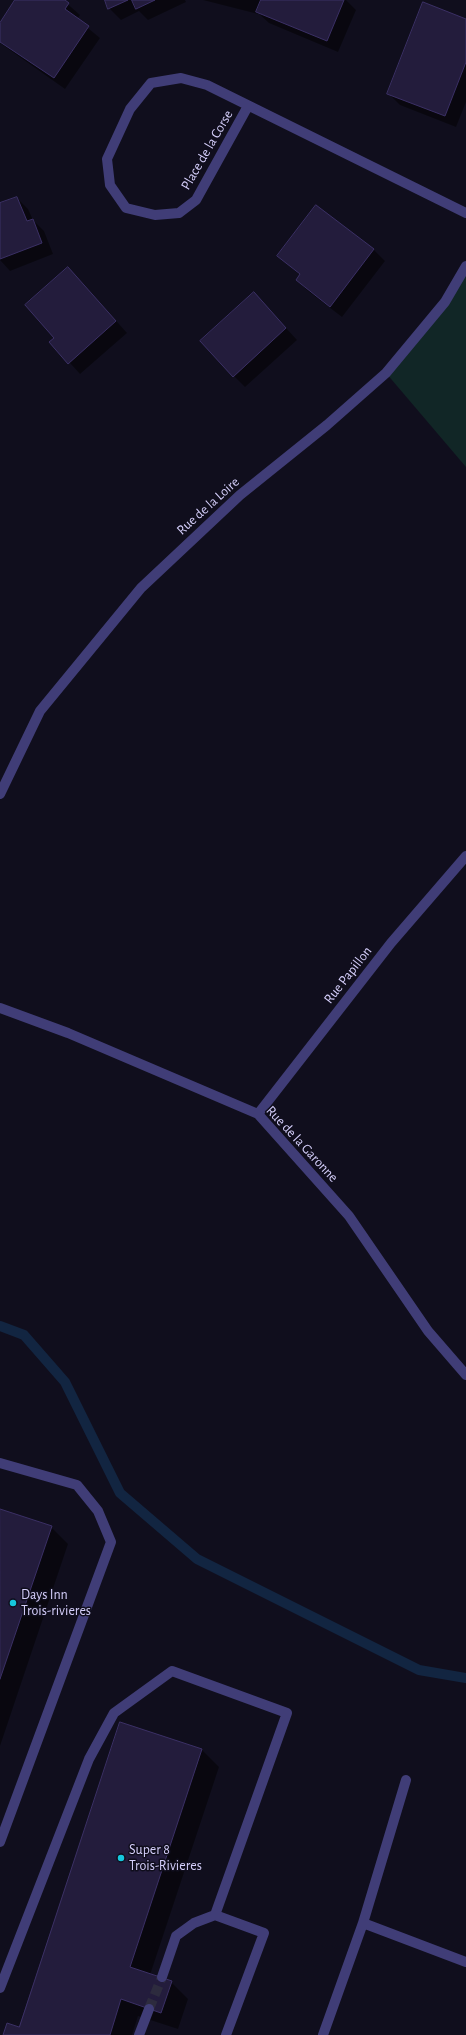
<!DOCTYPE html>
<html>
<head>
<meta charset="utf-8">
<style>
  body { margin:0 }
  canvas { display:block; background:#100e1d }
</style>
</head>
<body>
<canvas width="466" height="2035"></canvas>
<script>
const ctx = document.querySelector('canvas').getContext('2d');
ctx.lineJoin = 'round';
function fillPath(path, color) { ctx.fillStyle = color; ctx.fill(path, 'evenodd'); }
function strokePath(path, color, width, dash) { ctx.strokeStyle = color; ctx.lineWidth = width; ctx.lineCap = dash ? 'butt' : 'round'; ctx.setLineDash(dash || []); ctx.stroke(path); }
function drawText(font, color, halo, rows, align = 'center') {
  ctx.font = font + ' "Alegreya Sans",sans-serif'; ctx.lineWidth = 3; ctx.setLineDash([]); ctx.textBaseline = 'middle'; ctx.strokeStyle = halo; ctx.fillStyle = color; for (const [text, x, y, turn = 0] of rows) {
    ctx.save(); ctx.translate(x, y); ctx.rotate((+turn || 0) * Math.PI / 180); ctx.textAlign = isNaN(turn) ? turn : align; if (halo) ctx.strokeText(text, 0, 0); ctx.fillText(text, 0, 0); ctx.restore();
  }
}
const green = new Path2D(`
  M466,266V467L386,373Z`);
const shadow = new Path2D(`
  M17,0H63L80,15L77,19L100,38L65,89L0,43V25Z
  M106,0H185L186,2L148,20L139,11L121,20L109,8Z
  M203,0H346L356,10L338,52L269,23L258,13V14Z
  M466,20V102L456,127L400,105L388,93Z
  M17,198L28,209L33,220L44,231L53,254L10,271L0,260V204Z
  M316,206L374,250L385,261L342,317L308,291L297,280L300,275L278,256Z
  M79,279L127,333L80,374L51,342L56,338Z
  M265,305L297,340L245,387L234,376Z
  M0,1510L51,1527L68,1544L0,1746Z
  M121,1724L202,1750L219,1767L150,1975L171,1982L188,1999L178,2029L138,2016L132,2035H4L20,2028Z`);
const stream = new Path2D(`
  M0,1326L24,1335L65,1382L120,1493L197,1559L419,1670L466,1678`);
const building = new Path2D(`
  M15,0H65L69,3L65,9L89,26L54,78L0,42V23Z
  M105,0H128L108,9Z
  M132,0H155L136,9Z
  M261,0H344L327,41L256,12Z
  M423,2L466,19V62L445,116L387,94Z
  M17,197L27,221L33,219L42,243L0,259V203Z
  M316,205L374,249L330,307L296,280L300,274L277,256Z
  M68,267L116,321L68,364L49,342L54,338L25,305Z
  M254,292L286,328L233,377L200,341Z
  M0,1509L52,1526L0,1679Z
  M120,1722L202,1749L130,1967L172,1981L161,2013L121,1999L110,2035H3L7,2023L19,2027Z`);
const minorTunnel = new Path2D(`
  M149,2009L162,1977`);
const minor = new Path2D(`
  M248,106L196,200L179,213L155,215L126,208L110,185L107,159L130,109L151,83L181,78L207,85L466,213
  M0,794L40,711L141,588L240,495L327,425L386,373L445,302L466,266
  M0,1008L68,1033L258,1114L349,1216L428,1331L466,1375
  M258,1114L391,943L466,856
  M0,1463L77,1485L98,1511L111,1542L0,1842
  M363,1923L406,1780
  M162,1977L176,1936L194,1923L215,1915
  M0,1988L89,1759L114,1713L172,1671L287,1713L215,1915L264,1933L226,2035
  M139,2035L149,2009
  M323,2035L363,1923L466,1962`);
const markers = [
  [13,1603,4,"#16c7de"],
  [121,1858,4,"#16c7de"]
];
const streetNames = [
  ["Place de la Corse",207,150,-60],
  ["Rue de la Loire",208,506,-42],
  ["Rue Papillon",348,975,-52],
  ["Rue de la Garonne",302,1144,47]
];
const poiNames = [
  ["Days Inn",21,1595],
  ["Trois-rivieres",21,1611],
  ["Super 8",129,1850],
  ["Trois-Rivieres",129,1866]
];
fillPath(green, '#112626');
fillPath(shadow, '#0007');
strokePath(stream, '#122541', 10);
fillPath(building, '#231c3c');
strokePath(building, '#3b3065', 1);
strokePath(minorTunnel, '#2d2b3e', 10, [10, 5]);
strokePath(minor, '#403d77', 10);
for (const [x, y, r, color] of markers) { const dot = new Path2D(); dot.arc(x, y, r, 0, 2 * Math.PI); ctx.fillStyle = color; ctx.fill(dot); strokePath(dot, '#100e1d', 1.5); }
drawText('14px', '#d4cefa', '#100e1d', streetNames);
drawText('14px', '#d4cefa', '#100e1d', poiNames, 'left');
</script>
</body>
</html>
